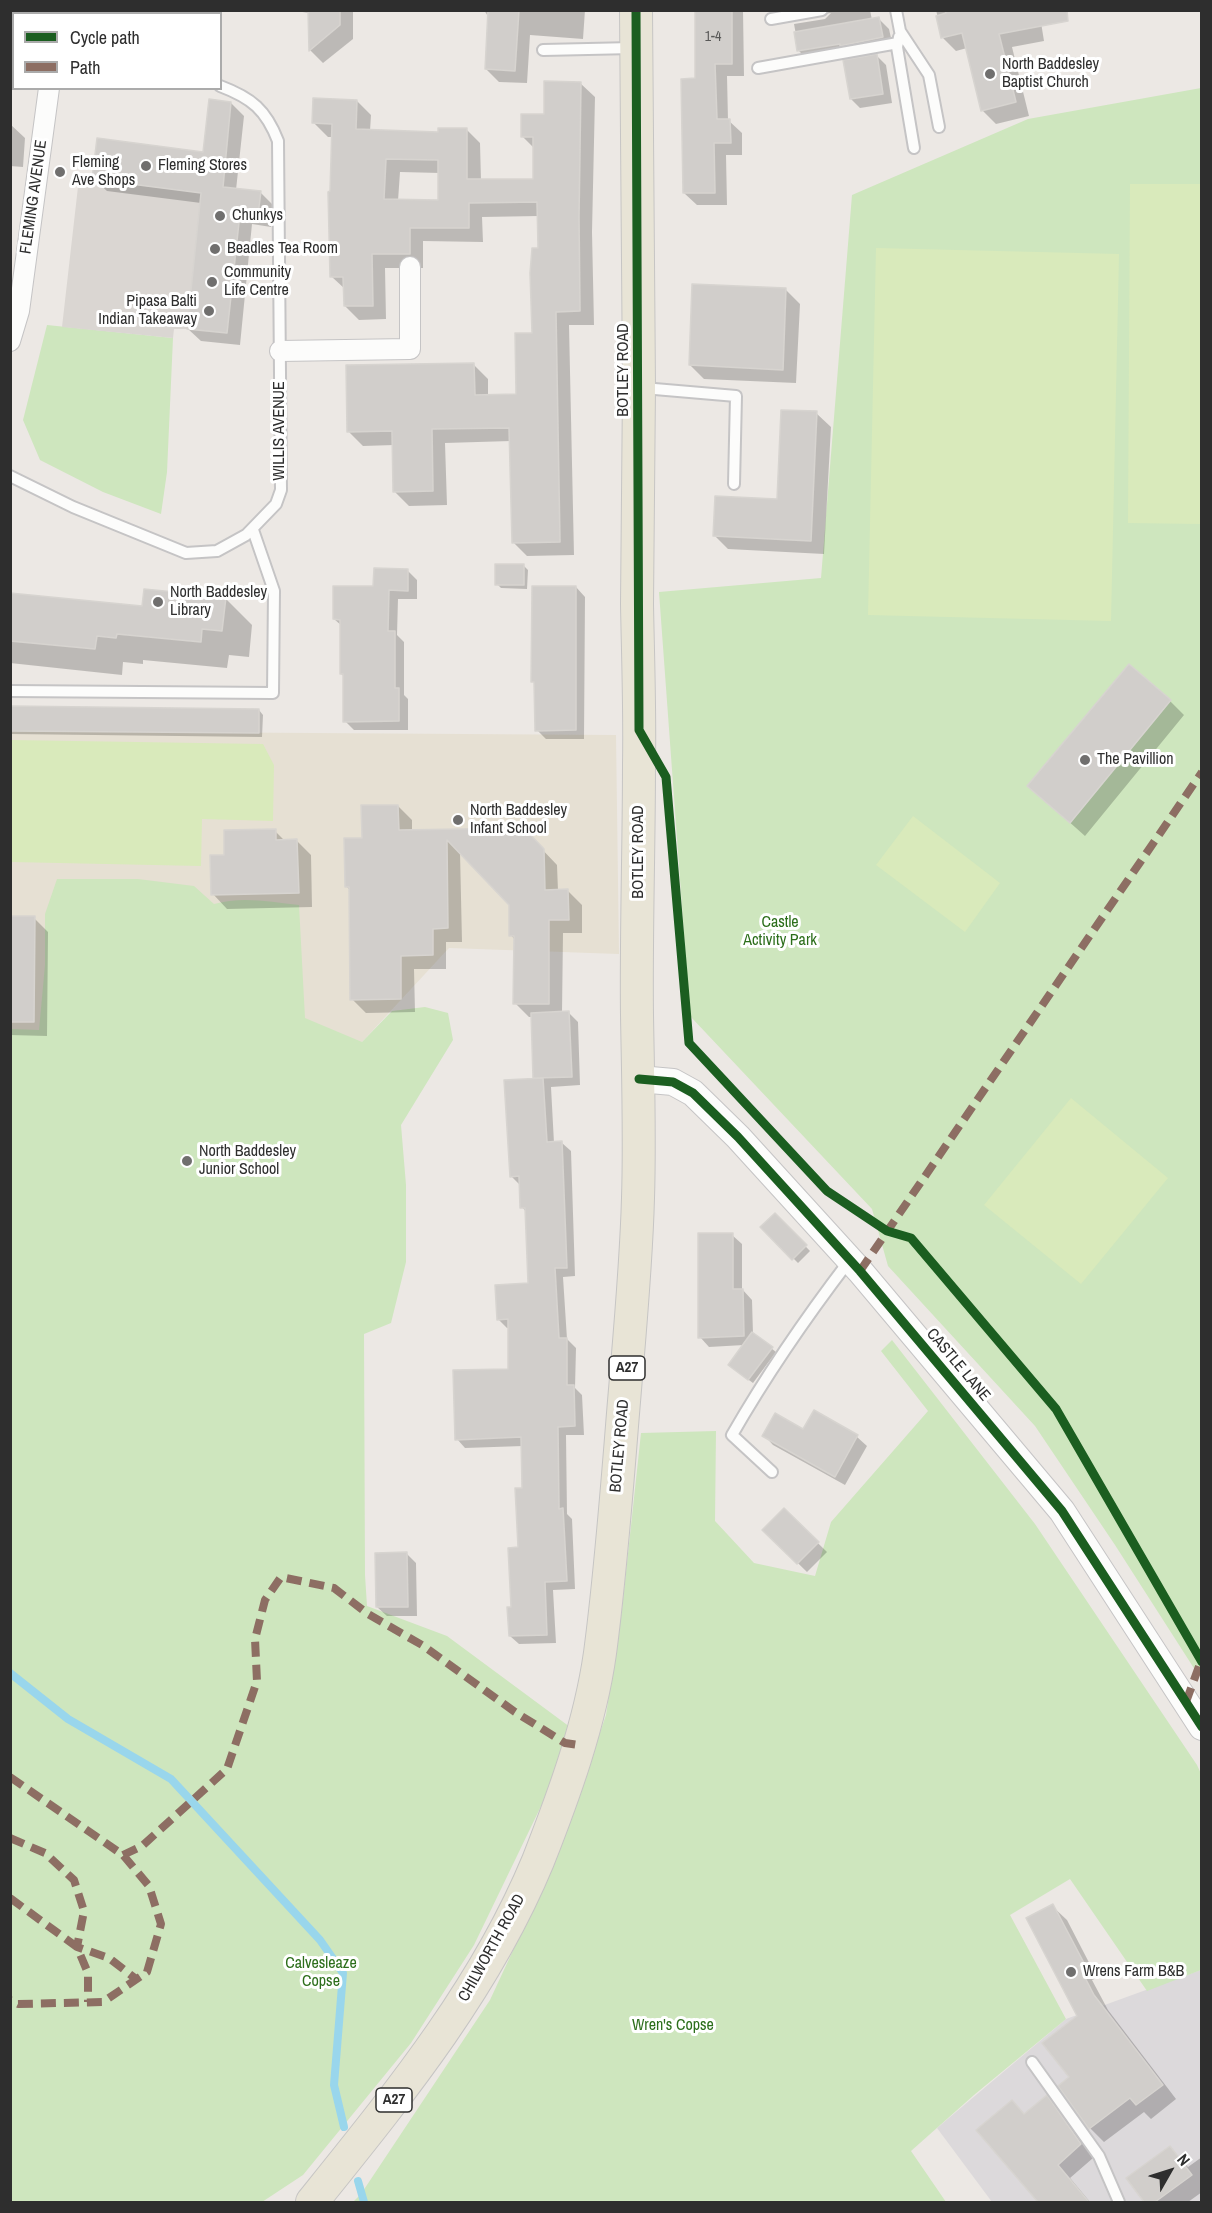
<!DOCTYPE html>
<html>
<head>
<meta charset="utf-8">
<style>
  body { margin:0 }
  #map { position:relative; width:1212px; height:2213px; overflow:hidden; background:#ece8e4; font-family:"Archivo Narrow",sans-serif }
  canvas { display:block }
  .frame { position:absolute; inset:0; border:12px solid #2e2e2e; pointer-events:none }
  .legend { position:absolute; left:12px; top:12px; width:210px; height:78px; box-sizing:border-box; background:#fff; border:2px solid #ababab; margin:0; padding:8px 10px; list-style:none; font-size:18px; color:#2e2e2e }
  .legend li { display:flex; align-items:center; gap:12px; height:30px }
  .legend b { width:30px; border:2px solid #ababab }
  .north { position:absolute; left:1140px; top:2141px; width:60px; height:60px; -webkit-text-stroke:4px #fff; paint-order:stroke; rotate:51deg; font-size:16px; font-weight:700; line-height:24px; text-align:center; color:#2e2e2e }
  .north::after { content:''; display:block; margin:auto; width:21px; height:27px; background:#2e2e2e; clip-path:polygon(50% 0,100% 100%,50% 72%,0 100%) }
</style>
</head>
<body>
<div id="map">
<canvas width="1212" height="2213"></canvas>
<div class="frame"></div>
<ul class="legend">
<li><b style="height:8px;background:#1b5e20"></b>Cycle path</li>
<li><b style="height:8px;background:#8d6e63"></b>Path</li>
</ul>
<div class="north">N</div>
</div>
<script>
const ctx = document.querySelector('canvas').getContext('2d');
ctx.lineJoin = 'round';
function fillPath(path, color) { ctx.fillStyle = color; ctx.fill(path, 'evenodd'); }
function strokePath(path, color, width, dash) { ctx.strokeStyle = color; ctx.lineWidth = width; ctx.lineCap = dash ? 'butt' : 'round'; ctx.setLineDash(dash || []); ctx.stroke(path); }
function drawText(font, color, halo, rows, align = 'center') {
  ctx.font = font + ' "Archivo Narrow",sans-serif'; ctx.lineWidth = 6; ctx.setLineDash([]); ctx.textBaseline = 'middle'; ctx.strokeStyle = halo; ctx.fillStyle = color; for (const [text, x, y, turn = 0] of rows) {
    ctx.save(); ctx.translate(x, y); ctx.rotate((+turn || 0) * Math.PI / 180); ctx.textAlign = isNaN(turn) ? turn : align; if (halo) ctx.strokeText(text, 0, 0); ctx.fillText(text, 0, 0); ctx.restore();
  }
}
const industrial = new Path2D(`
  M1201,1970V2202H992L937,2128L1066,2019Z`);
const education = new Path2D(`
  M10,731L616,735L619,954L449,948L362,1042L225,1433L11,1419Z`);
const green = new Path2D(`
  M1201,88V1671L1197,1673L1115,1545L1035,1426L888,1266L872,1209L690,1016L659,592L821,578L852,195L1028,119Z
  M47,325L173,338L167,472L161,514L103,492L40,460L23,420Z
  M57,879H138L194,886L214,904C242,896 271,902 299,905L305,1018L362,1042L392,1011L425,1007L448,1013L453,1040L401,1125L406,1185V1262L391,1323L364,1334L365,1575L367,1606L447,1636L570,1727L544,1800L474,1945L411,2043L303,2175L262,2202H11V1029L39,1030L45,965V914Z
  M892,1340L1035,1524L1197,1765L1202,1776L1201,1970L1147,1991L1070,1879L1010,1915L1066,2019L974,2095L911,2151L946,2202H353L361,2194L490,2000L560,1849L606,1715L622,1609L641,1433L716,1431L715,1521L754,1563L815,1576L831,1522L928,1411L881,1351Z`);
const pitch = new Path2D(`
  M1130,184H1201V524L1128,523Z
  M876,248L1119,254L1111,621L868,615Z
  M11,740L263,744L274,765L273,821L202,819L201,866L11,862Z
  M913,816L1000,883L965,932L876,865Z
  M1071,1098L1168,1178L1081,1284L984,1205Z`);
const plaza = new Path2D(`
  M79,178L201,193L187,329H174L173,338L62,327Z`);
const shadow = new Path2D(`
  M104,10H150V14H105Z
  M287,10H353V39L323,63L310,50V13Z
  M484,10H585L583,39L530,35L527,83L499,82L486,69L489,18Z
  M696,10H743L744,76H727L728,120L742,133V155H726L727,205H697L684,193L697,80Z
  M794,10H870L872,20L879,19L889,29L893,47L809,61L799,51L794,24L825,19L831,13L801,18Z
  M936,10H1039L1044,41L1012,47L1029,116L996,124L982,110L967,48L956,51L943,38Z
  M877,56L886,65L892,103L860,108L851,99Z
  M580,83L595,97L592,232L594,325H569L574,555L527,556L513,542L511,441L445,443L447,505L409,506L395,492L394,445L363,446L349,432L473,364L488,379V396H518L534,334L540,249L539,216L482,217L483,242L423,241V268H385L386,319L359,320L345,306V289L332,277L333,137H328L314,123L357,101L371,115L370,131L440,133L466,129L480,143L481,181L534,180L535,149L522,136ZM400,172L440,173V201H398Z
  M231,103L244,116L236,190L260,192L273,205L271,227L252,224L240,345L201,341L188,329L201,203L107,191L94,179L205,153Z
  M10,124L25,138L23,167L10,166Z
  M786,290L800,304L796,383L704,379L690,365Z
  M816,413L831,427L824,554L728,549L714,535L778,501Z
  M523,565L528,570L527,589L501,588L497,584Z
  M407,570L417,580V599H398L397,635L404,642V695L408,699V730H354L345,721V677L341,674L342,626L334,619L375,588Z
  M576,587L585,597L584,739H546L537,730L536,685L533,681Z
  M10,595L143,608L225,598L252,625L249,657L229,655L227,668L143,660V664L123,662L122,675L10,663Z
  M1170,701L1184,715L1085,836L1029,786Z
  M10,708L259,710L263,715L262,737L10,734Z
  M398,806L412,820V831L537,844L557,865L558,891H568L582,905V933H563L562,1013H569L578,1022L580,1085L551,1087L554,1143H562L571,1151L575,1276L563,1277L567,1339L576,1348L575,1388L582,1395L584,1435H566L567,1514L572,1519L575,1589L553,1590L556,1643L519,1644L510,1636L520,1549L523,1490V1446L465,1448L457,1439L509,1371V1328H507L498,1319L529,1285L527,1213L522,1207L521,1186L511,1176L537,1080L535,1078L532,1017H529L515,1003V940L511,935L510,904L460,852L462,942H446V969H414L415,1012L366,1013L352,999L350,890L347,887L363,840Z
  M275,831L285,841H297L311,855L312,907L227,909L213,894L226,856Z
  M10,917L34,918L48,932L47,1036L10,1035Z
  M775,1215L810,1251L798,1263L762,1227Z
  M732,1235L742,1244V1289L752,1300L753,1334L776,1352L753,1383L734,1369L744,1345L709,1347L700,1337Z
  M814,1412L857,1437L867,1446L845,1485L773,1445L764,1435L804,1431Z
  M784,1510L827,1552L807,1572L764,1530Z
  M407,1554L416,1563L417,1616H387L377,1607Z
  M1052,1906L1067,1920L1097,1978L1092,1980L1108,2010L1176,2099L1151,2119L1144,2112L1104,2142L1090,2128L1071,2077L1079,2017Z
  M1047,2097L1060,2110L1093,2158L1070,2178L1090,2202H1040L978,2131L1012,2102L1025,2115Z
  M1170,2148L1188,2167L1202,2157V2192L1188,2202H1146L1128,2179Z`);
const stream = new Path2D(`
  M10,1673L68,1719L171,1779L320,1940L343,1973L334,2085L344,2127
  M358,2181L364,2202`);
const building = new Path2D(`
  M308,10H340V25L309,51Z
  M488,10H519L515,71L485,69Z
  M695,10H732V64H715L717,119H730L731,143H714L715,193H683L681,79L695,78Z
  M945,10H1067L1068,21L999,34L1016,102L981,111L962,33L941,38L936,16L946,13Z
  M879,17L883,37L840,46V44L797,51L794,32Z
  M877,54L883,94L850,99L843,60Z
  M544,81L581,82L579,217L580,311L556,312L560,542L512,543L509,428L432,429L433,491L393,492L392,431L347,432L346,365L474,363L475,395L516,394L515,333H532L530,273L532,248H538L537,202L469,203V228H410V254H372L373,306H344L343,277H330L328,192L330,191L332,124L312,123L313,98L357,100L356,129L438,132V128H467V179H533V137H521V114H544ZM386,159L438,160V200L384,199Z
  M209,99L231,102L223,187L261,191L258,215L240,213L227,333L187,329L201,193L92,179L97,138L203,152Z
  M692,284L786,288L783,370L689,365Z
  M781,410L817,411L811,541L713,536L715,496L777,499Z
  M495,564H524V585H495Z
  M374,568L408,569V591L389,590L388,631H395V688H399V721L343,722V674H340V620L333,619V586H373Z
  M532,586H576V730L535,731L534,682H531Z
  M144,589L226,597L222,631L202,629L201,642L117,634L116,638L97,636L95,649L10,641V593L142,606Z
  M1129,664L1171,700L1070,823L1027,786Z
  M10,706L259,709V733L10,731Z
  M361,805H398L399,830L524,828L544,849L545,890L568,889L569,920H549V1004H513L514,936H509V905L447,840L448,928L433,929V955L401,956V999L350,1000L349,887H345L344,838H362Z
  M276,829V840L297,839L299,893L211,895L210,855H224V830Z
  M10,916H35L34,1022H10Z
  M569,1011L572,1077L533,1078L531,1013Z
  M543,1078L547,1142L562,1141L567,1268H555L559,1338H567V1385H574L575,1426L558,1427L559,1509L563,1508L567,1581L545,1582L547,1635L509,1636L507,1607H511L508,1548L518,1547L515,1488H522L521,1437L455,1440L453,1370L508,1369V1319L497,1320L495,1285L528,1283L525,1208H520L519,1176L510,1177L504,1080Z
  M775,1213L807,1245L792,1260L760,1227Z
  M698,1233H733V1289H743L744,1336L698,1338Z
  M752,1332L773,1347L748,1380L728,1365Z
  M814,1410L858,1435L835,1477L762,1436L775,1413L803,1429Z
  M784,1508L819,1542L797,1564L762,1530Z
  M407,1552L408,1607H376L375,1553Z
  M1053,1904L1084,1963L1079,1966L1094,1995L1163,2085L1136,2105L1130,2098L1089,2129L1058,2086L1069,2077L1042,2043L1077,2016L1026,1918Z
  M1047,2095L1081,2144L1058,2165L1089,2202H1038L976,2130L1012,2100L1024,2114Z
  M1170,2146L1192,2175L1155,2202H1144L1126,2178Z`);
const service = new Path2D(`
  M896,10L900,31L929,75L939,127
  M771,19L822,10
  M899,37L897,47L914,148
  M543,50L633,48
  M758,68L898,43
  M643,388L736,396L734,484
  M10,476L73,507L186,553L217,551L246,535L276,504L281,490L278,141C266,110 252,98 220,86
  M10,691L273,693L274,591L253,530
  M772,1472L732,1435C767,1374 807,1316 849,1261
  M1032,2062L1099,2156L1119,2202`);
const minor = new Path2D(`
  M54,14V10
  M10,341L19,311L49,88
  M280,351L410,349V267`);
const tertiary = new Path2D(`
  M639,1079L673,1082L693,1093L738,1137L860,1271L1062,1511L1202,1727`);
const primary = new Path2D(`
  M312,2202C398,2095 485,1989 538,1861C564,1795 590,1724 600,1653C610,1578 616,1501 622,1426C628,1350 636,1274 638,1198C640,1137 638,1076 637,1015C636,932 639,848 639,764C640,711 638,658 637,604C637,532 639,460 639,387C639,262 636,136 636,10`);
const quiet = new Path2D(`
  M860,1271L1202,772
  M1186,1702L1202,1658
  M10,1777L123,1855L149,1886L161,1924L147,1972L103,2002L18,2004L10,2000
  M10,1838L45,1853L74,1880L84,1911L77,1947L109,1958L136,1979
  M123,1855L142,1846L227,1769L257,1681L255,1639L265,1600L281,1577L334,1588L368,1614L422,1645L515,1712L565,1743L578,1745
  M10,1898L77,1947L88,1973V2002`);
const cycleway = new Path2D(`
  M636,10L639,730L666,777L689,1043L827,1191L887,1231L911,1238L1056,1409L1202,1662
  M639,1079L673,1082L693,1093L738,1137L860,1271L1062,1511L1202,1727`);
const markers = [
  [990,74,6,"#706f6e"],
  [146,166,6,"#706f6e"],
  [60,172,6,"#706f6e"],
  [220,216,6,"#706f6e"],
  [215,249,6,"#706f6e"],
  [212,282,6,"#706f6e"],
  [209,311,6,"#706f6e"],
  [158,602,6,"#706f6e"],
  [1085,760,6,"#706f6e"],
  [458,820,6,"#706f6e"],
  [187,1161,6,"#706f6e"],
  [1071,1972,6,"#706f6e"]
];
const numberNames = [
  ["1-4",713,37]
];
const shields = [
  [627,1368,36],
  [394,2100,36]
];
const shieldNames = [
  ["A27",627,1368],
  ["A27",394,2100]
];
const poiNames = [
  ["North Baddesley",1002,65],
  ["Baptist Church",1002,83],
  ["Fleming",72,163],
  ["Ave Shops",72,181],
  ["Fleming Stores",158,166],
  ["Chunkys",232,216],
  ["Beadles Tea Room",227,249],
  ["Community",224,273],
  ["Life Centre",224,291],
  ["Pipasa Balti",197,302,"right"],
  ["Indian Takeaway",197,320,"right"],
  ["North Baddesley",170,593],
  ["Library",170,611],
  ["The Pavillion",1097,760],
  ["North Baddesley",470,811],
  ["Infant School",470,829],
  ["North Baddesley",199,1152],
  ["Junior School",199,1170],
  ["Wrens Farm B&B",1083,1972]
];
const streetNames = [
  ["FLEMING AVENUE",34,197,-82],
  ["BOTLEY ROAD",624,370,-90],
  ["WILLIS AVENUE",280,431,-90],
  ["BOTLEY ROAD",639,852,-90],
  ["CASTLE LANE",958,1365,50],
  ["BOTLEY ROAD",620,1446,-85],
  ["CHILWORTH ROAD",492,1948,-61]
];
const parkNames = [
  ["Castle",780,923],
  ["Activity Park",780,941],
  ["Calvesleaze",321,1964],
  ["Copse",321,1982],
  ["Wren's Copse",673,2026]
];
fillPath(industrial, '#dcd9db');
fillPath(education, '#e6e0d3');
fillPath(green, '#cee6be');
fillPath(pitch, '#d9eabb');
fillPath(plaza, '#dad6d2');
fillPath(shadow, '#0003');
strokePath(stream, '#99d6ec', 8);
fillPath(building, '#d1cecb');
strokePath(building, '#d7d4d0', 1.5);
strokePath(service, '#c5c4c5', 14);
strokePath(minor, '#c5c4c5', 22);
strokePath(tertiary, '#c5c4c5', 28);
strokePath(primary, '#c6c5c4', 34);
strokePath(service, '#fcfcfb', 10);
strokePath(minor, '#fcfcfb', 20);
strokePath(tertiary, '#fcfcfb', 26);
strokePath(primary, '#e8e4d6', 32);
strokePath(quiet, '#8d6e63', 8, [15, 8]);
strokePath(cycleway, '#1b5e20', 9);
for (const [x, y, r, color] of markers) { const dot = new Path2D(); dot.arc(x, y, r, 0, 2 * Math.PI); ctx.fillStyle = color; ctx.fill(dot); strokePath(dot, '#fff', 2); }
drawText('14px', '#585857', null, numberNames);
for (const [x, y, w] of shields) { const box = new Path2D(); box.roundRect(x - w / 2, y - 12, w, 24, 4.5); ctx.fillStyle = '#fff'; ctx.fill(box); strokePath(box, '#2e2e2e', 1.5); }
drawText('bold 15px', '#2e2e2e', null, shieldNames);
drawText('16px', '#2e2e2e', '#fff', poiNames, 'left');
drawText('16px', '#2e2e2e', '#fff', streetNames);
drawText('16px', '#2c6e1b', '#fff', parkNames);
</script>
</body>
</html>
